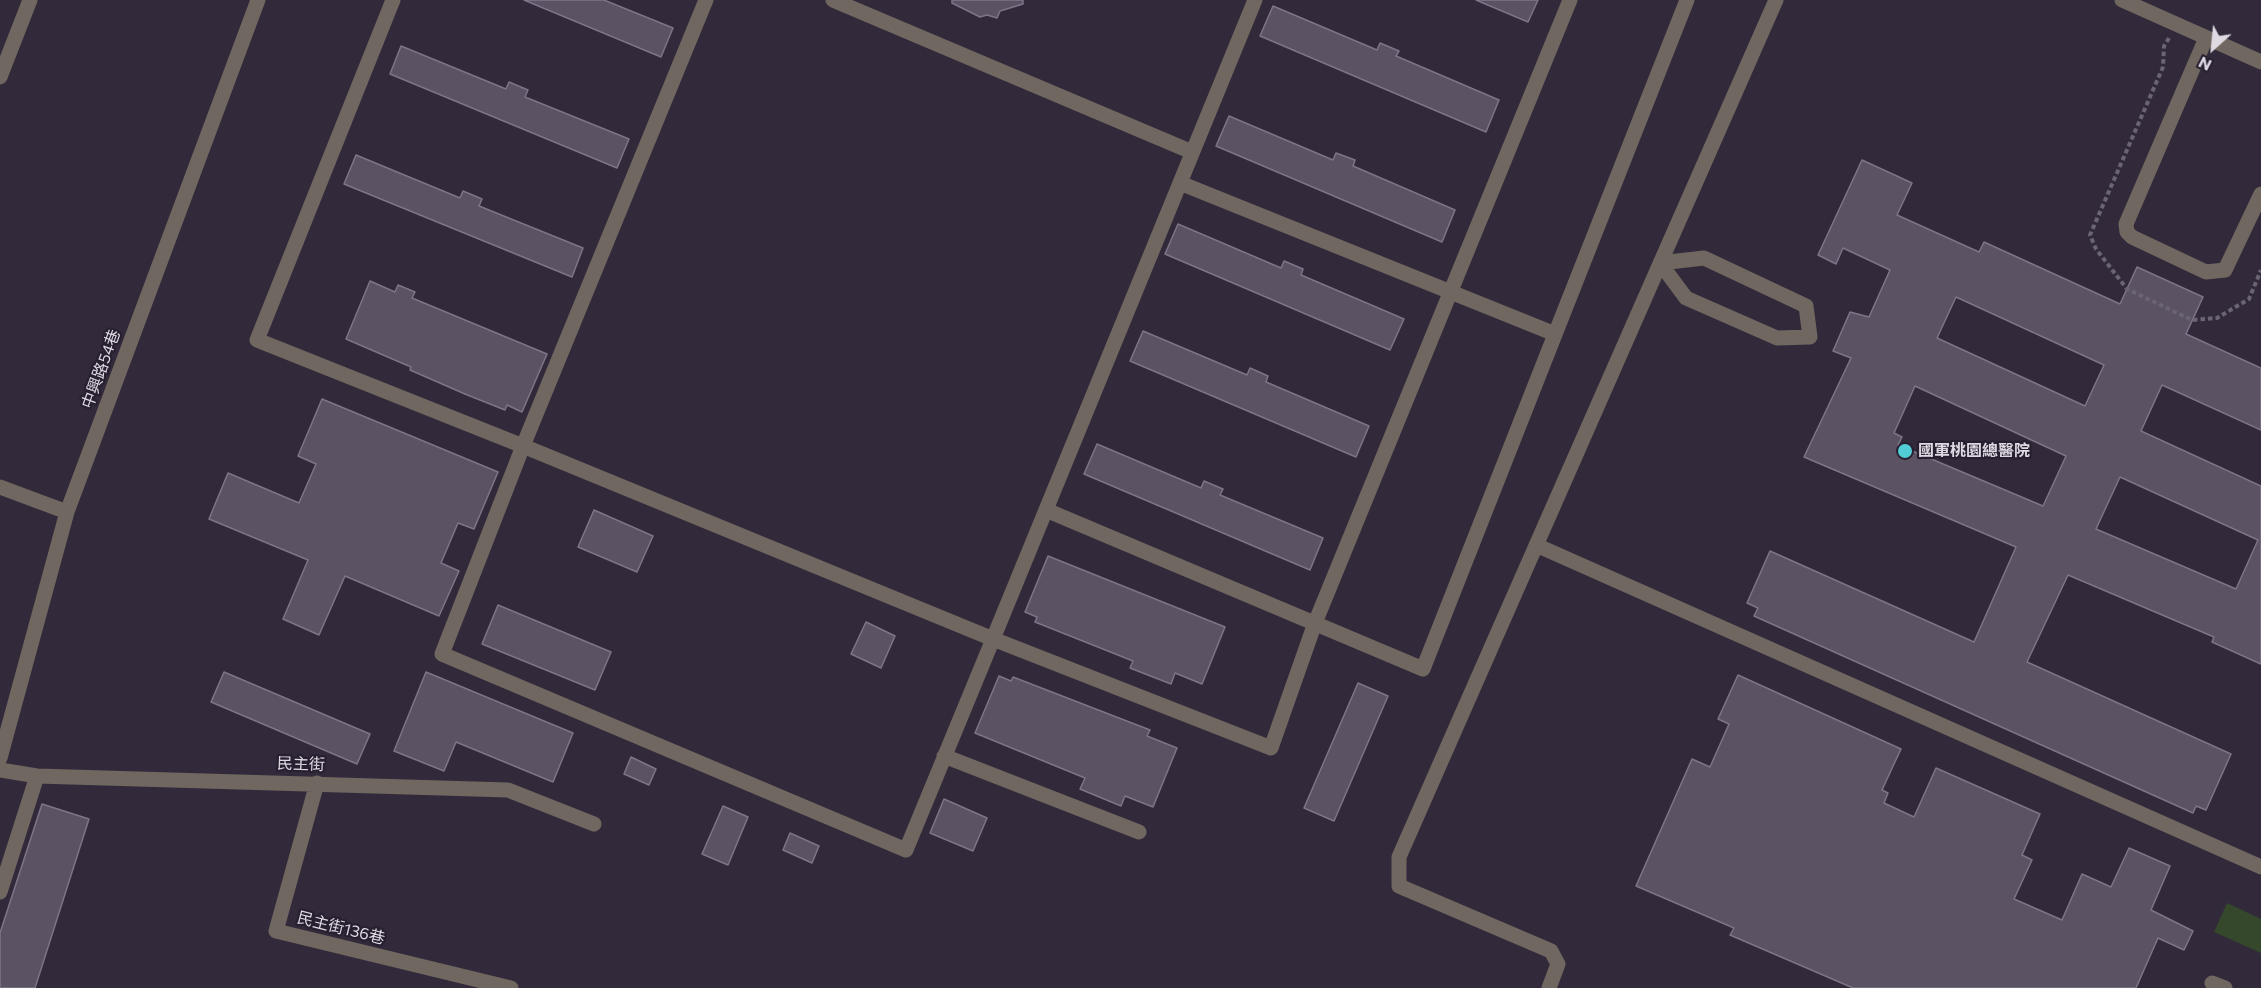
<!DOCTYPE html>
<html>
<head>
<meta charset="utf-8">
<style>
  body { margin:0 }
  #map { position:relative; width:2261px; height:988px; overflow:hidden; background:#322a3a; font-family:Commissioner,sans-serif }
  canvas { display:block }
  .north { position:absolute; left:2183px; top:18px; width:60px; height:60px; -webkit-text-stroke:4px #282030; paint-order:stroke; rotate:207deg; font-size:16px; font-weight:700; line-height:24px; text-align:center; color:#ded9e3 }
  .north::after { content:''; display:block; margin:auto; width:21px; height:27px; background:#ded9e3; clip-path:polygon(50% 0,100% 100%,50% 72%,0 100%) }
</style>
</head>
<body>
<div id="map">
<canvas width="2261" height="988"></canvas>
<div class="north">N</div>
</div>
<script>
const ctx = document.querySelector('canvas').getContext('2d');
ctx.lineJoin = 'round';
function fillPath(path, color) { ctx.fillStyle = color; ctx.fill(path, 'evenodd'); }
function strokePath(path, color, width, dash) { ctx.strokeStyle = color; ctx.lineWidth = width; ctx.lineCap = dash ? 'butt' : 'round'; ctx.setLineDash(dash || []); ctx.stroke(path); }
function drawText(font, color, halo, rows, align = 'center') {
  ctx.font = font + ' Commissioner,"Noto Sans TC",sans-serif'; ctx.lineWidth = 4.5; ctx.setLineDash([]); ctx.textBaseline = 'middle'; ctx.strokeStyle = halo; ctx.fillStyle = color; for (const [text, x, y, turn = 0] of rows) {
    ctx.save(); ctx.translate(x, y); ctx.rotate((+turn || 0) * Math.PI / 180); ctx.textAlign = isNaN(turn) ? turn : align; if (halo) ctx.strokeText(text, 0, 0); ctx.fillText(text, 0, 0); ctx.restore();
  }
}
const green = new Path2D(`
  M2227,903L2261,919V953L2214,932Z`);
const building = new Path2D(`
  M524,0H604L673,28L661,57Z
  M952,0H1023V4L1000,11L997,18L987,15L980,17L952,3Z
  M1476,0H1538L1528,22Z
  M1273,6L1377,50L1380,43L1399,51L1396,56L1499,100L1486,132L1260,36Z
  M401,46L506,89L509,82L528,90L525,97L629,139L617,168L390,74Z
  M1229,116L1333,160L1336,153L1355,160L1353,166L1455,210L1442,242L1216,146Z
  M356,155L460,198L463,191L482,199L479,206L583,248L572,277L344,184Z
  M1862,160L1912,183L1897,215L1979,252L1984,242L2120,304L2137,267L2203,297L2186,334L2261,368V430L2162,385L2141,431L2261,486V664L2212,642L2214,637L2068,575L2027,662L2231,754L2206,810L2196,806L2193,813L1754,616L1758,608L1747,603L1770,551L1974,642L2016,547L1804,457L1851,358L1833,351L1850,312L1869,317L1890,270L1843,248L1836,264L1818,255ZM1956,297L2104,365L2085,406L1937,338ZM1915,386L2066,456L2043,506L1898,445L1902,437L1894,433ZM2120,477L2258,540L2236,589L2096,529Z
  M1178,224L1281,268L1284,261L1303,269L1301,275L1404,319L1390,350L1165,254Z
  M370,281L395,292L398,285L415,292L412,298L547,354L522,412L507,405L505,410L465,394L410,370L411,367L346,339Z
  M1143,331L1247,375L1250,368L1268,376L1266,382L1369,426L1356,457L1130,361Z
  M322,399L498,472L474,529L458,523L441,563L459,571L439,616L345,576L319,635L283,619L308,560L209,519L228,473L299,503L316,464L298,456Z
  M1097,444L1201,488L1204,481L1223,489L1220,495L1323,538L1310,570L1084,474Z
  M594,510L653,536L637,572L578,547Z
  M1048,556L1225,627L1202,684L1175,673L1171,684L1130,668L1133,661L1035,622L1037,617L1025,612Z
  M498,605L611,652L595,690L482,644Z
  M866,622L895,636L881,668L851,654Z
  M224,672L370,734L357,764L211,702Z
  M426,672L573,733L553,782L456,742L444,771L394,751Z
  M1738,675L1901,749L1882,790L1888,793L1884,803L1914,817L1936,768L2040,814L2022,855L2032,860L2014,899L2062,920L2082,874L2111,887L2129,848L2170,866L2151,910L2193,931L2184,950L2158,938L2136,988H1853L1730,935L1734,928L1636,886L1692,759L1710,767L1729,724L1718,719Z
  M999,676L1011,681L1013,677L1150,730L1147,736L1177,748L1153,807L1125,796L1121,806L1080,789L1085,778L975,733Z
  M1358,683L1388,696L1334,821L1304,808Z
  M631,757L656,769L649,785L624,774Z
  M944,799L987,818L973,851L930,833Z
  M42,804L89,819L35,988H0V933Z
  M723,806L748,817L728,865L702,854Z
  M790,833L819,846L812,863L783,850Z`);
const path = new Path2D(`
  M2169,38L2164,46L2163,67L2090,235L2096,249L2127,289L2192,320L2217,318L2249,299L2261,270`);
const minor = new Path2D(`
  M393,0L257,340L523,446L442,654L906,850L993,639L1271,748L1315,623L1570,0
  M706,0L523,446L993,639L1255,0
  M833,0L1192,152
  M2122,0L2261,62
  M2206,38L2126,224L2127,232L2132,237L2206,272L2225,270L2261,194
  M0,77L30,0
  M1180,183L1555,334
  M1704,258L1806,306L1810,337L1777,338L1686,298L1660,263Z
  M0,487L67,512
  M1046,510L1423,669L1687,0
  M1536,545L2261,867
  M944,756L1139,832
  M0,758L67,512L258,0
  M0,770L37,776L508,790L594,824
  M317,783L276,931L511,988
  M0,892L37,776
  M2212,983L2225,988
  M1549,988L1558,964L1551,951L1399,886V857L1776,0`);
const markers = [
  [1905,451,8,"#52ccd5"]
];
const streetNames = [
  ["中興路54巷",101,369,-70],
  ["民主街",301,764,2],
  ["民主街136巷",341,928,14]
];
const poiNames = [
  ["國軍桃園總醫院",1918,451]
];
fillPath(green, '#35482b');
fillPath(building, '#5b5264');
strokePath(building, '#7e7588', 1.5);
strokePath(path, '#6b6472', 4, [4.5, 3]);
strokePath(minor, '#6f6760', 15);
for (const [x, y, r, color] of markers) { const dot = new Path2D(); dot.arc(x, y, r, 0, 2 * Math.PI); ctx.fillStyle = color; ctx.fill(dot); strokePath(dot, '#282030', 2); }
drawText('16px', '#ded9e3', '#282030', streetNames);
drawText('bold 16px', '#ded9e3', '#282030', poiNames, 'left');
</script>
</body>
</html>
